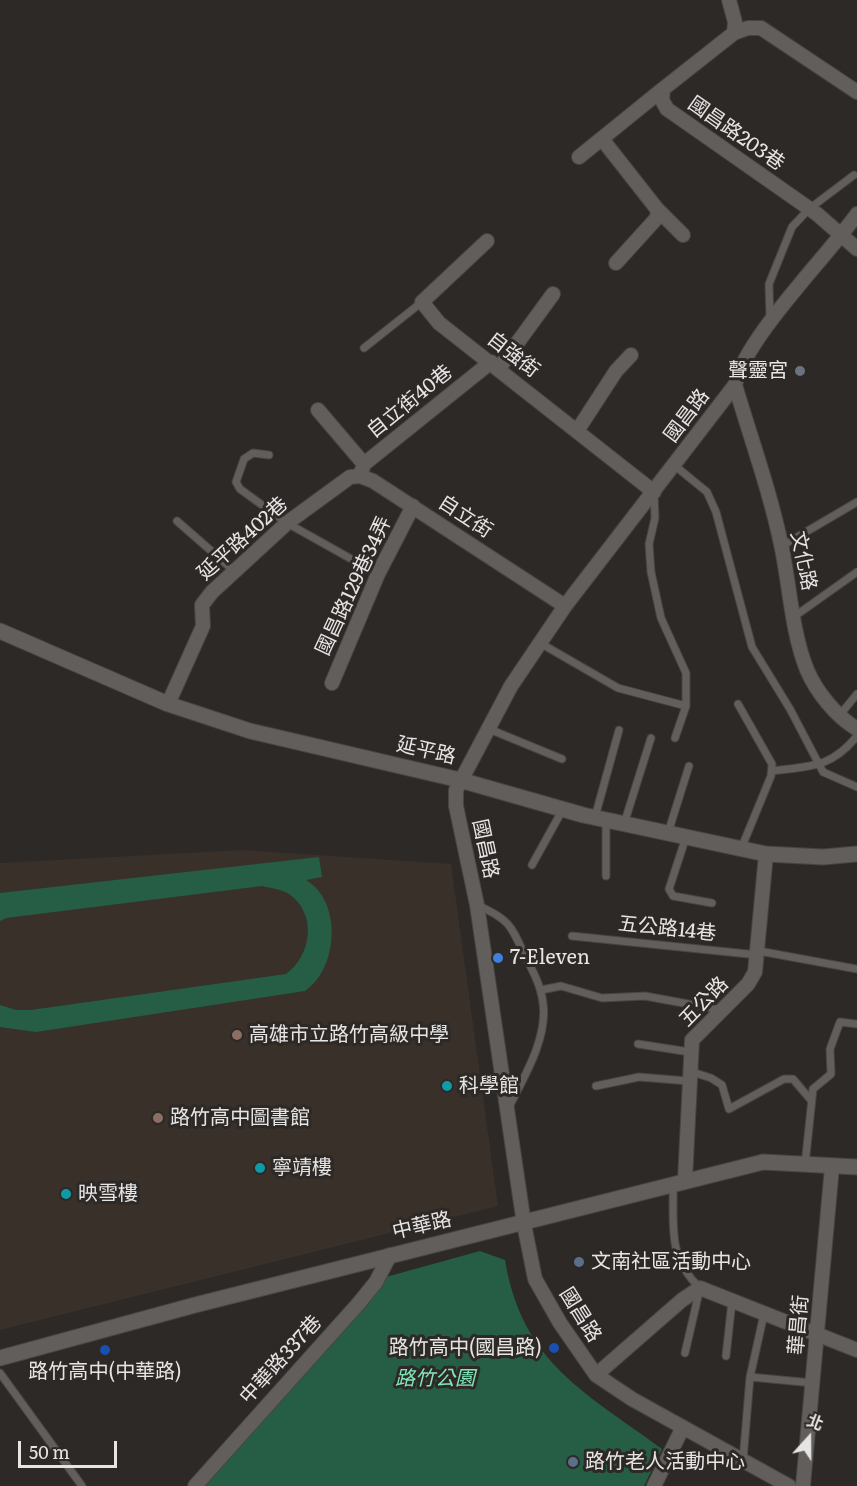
<!DOCTYPE html>
<html>
<head>
<meta charset="utf-8">
<style>
  body { margin:0 }
  #map { position:relative; width:857px; height:1486px; overflow:hidden; background:#2c2927; font-family:Literata,"Noto Sans TC",serif }
  canvas { display:block }
  .north { position:absolute; left:779px; top:1408px; width:60px; height:60px; -webkit-text-stroke:4px #2c2927; paint-order:stroke; rotate:21deg; font-size:16px; font-weight:700; line-height:24px; text-align:center; color:#e7e5e4 }
  .north::after { content:''; display:block; margin:auto; width:21px; height:27px; background:#e7e5e4; clip-path:polygon(50% 0,100% 100%,50% 72%,0 100%) }
  .scale { position:absolute; left:18px; top:1441px; width:99px; height:27px; box-sizing:border-box; border:3px solid #e7e5e4; border-top:0; padding-left:8px; font-size:18px; line-height:21px; white-space:nowrap; color:#e7e5e4; -webkit-text-stroke:4px #2c2927; paint-order:stroke }
</style>
</head>
<body>
<div id="map">
<canvas width="857" height="1486"></canvas>
<div class="north">北</div>
<div class="scale">50 m</div>
</div>
<script>
const ctx = document.querySelector('canvas').getContext('2d');
ctx.lineJoin = 'round';
function fillPath(path, color) { ctx.fillStyle = color; ctx.fill(path, 'evenodd'); }
function strokePath(path, color, width, dash) { ctx.strokeStyle = color; ctx.lineWidth = width; ctx.lineCap = dash ? 'butt' : 'round'; ctx.setLineDash(dash || []); ctx.stroke(path); }
function drawText(font, color, halo, rows, align = 'center') {
  ctx.font = font + ' Literata,"Noto Sans TC",serif'; ctx.lineWidth = 6; ctx.setLineDash([]); ctx.textBaseline = 'middle'; ctx.strokeStyle = halo; ctx.fillStyle = color; for (const [text, x, y, turn = 0] of rows) {
    ctx.save(); ctx.translate(x, y); ctx.rotate((+turn || 0) * Math.PI / 180); ctx.textAlign = isNaN(turn) ? turn : align; if (halo) ctx.strokeText(text, 0, 0); ctx.fillText(text, 0, 0); ctx.restore();
  }
}
const built = new Path2D(`
  M243,850L451,864L498,1206L0,1330V863Z`);
const green = new Path2D(`
  M319,857L322,877L306,880C343,902 338,969 305,991L36,1032L0,1027V1005L16,1010H31L286,974C311,956 318,914 289,894C281,889 270,888 262,886L6,918L0,921V893Z
  M480,1251L505,1260C522,1363 585,1392 662,1449L644,1486H201L386,1277Z`);
const lane = new Path2D(`
  M770,319L769,284L792,227L809,209L854,175
  M364,348L422,302
  M269,455L253,453L244,459L236,482L240,489L287,523L378,574
  M674,465L707,492L716,512L752,647L790,709L823,772L857,787
  M654,492L655,518L649,544L651,572L661,618L686,673V706L675,738
  M177,521L233,570
  M782,546L857,502
  M795,616L857,572
  M540,643L618,688L686,706
  M738,704L772,764L771,776L741,849
  M839,716L857,694
  M489,729L562,759
  M772,771C811,766 831,768 857,736
  M595,817L619,730
  M624,824L651,738
  M668,833L689,766
  M686,837L669,889L673,896L712,903
  M532,865L563,809
  M606,876V821
  M477,905C509,919 511,925 525,956C533,971 541,986 543,1003C548,1038 524,1077 509,1107
  M572,936L758,955
  M759,951L857,969
  M541,990L561,986L602,998L645,996L721,1010
  M638,1044L690,1052
  M689,1071L711,1078L722,1085L729,1109L784,1079H793L810,1099
  M596,1086L639,1077L688,1081
  M805,1165L813,1089L831,1074L830,1049L840,1022L857,1024
  M673,1183C674,1226 667,1257 700,1288L685,1353
  M726,1356L732,1301
  M0,1373L82,1486
  M750,1377L813,1383
  M743,1460L750,1377L764,1314`);
const street = new Path2D(`
  M729,0L735,22L734,33
  M857,92L761,28H748L734,33L663,89L662,100L667,109L817,214L857,249
  M602,139L657,209L683,235
  M579,157L663,89
  M487,241L422,302L439,323L654,492
  M616,263L655,220L658,215L657,209
  M499,368L553,294
  M735,385C751,439 771,494 782,549C790,588 792,633 807,670C817,693 836,716 857,729
  M318,410L364,464
  M577,431L616,371L631,355
  M360,476L364,464L491,362
  M332,683L378,574L413,506
  M168,704L203,626L202,605L212,592L287,523L350,477L360,476L373,481L565,606
  M685,1180L692,1040L748,984L755,972L766,854
  M596,1375L682,1300L700,1288L857,1350
  M195,1486L359,1303L376,1282L390,1255
  M654,1486L683,1427
  M789,1486L632,1399L596,1375L560,1323L535,1279L524,1224L477,905L456,806V790L511,686L565,606L735,385C745,338 826,258 857,214
  M803,1486L832,1167`);
const secondary = new Path2D(`
  M0,631L168,704L250,731L460,780L583,815L766,854L823,857L857,854
  M0,1358L195,1305L763,1162L857,1167`);
const markers = [
  [800,371,6,"#6b7280"],
  [498,958,6,"#3f7fe0"],
  [237,1035,6,"#8d6e63"],
  [447,1086,6,"#0f9aa8"],
  [158,1118,6,"#8d6e63"],
  [260,1168,6,"#0f9aa8"],
  [66,1194,6,"#0f9aa8"],
  [579,1262,6,"#5c6f8a"],
  [554,1348,6,"#1a4fb4"],
  [105,1350,6,"#1a4fb4"],
  [573,1462,6,"#5c6f8a"]
];
const streetNames = [
  ["國昌路203巷",736,134,35],
  ["自強街",513,355,38],
  ["自立街40巷",410,402,-39],
  ["國昌路",687,416,-53],
  ["自立街",465,517,33],
  ["延平路402巷",243,539,-42],
  ["文化路",803,561,78],
  ["國昌路129巷34弄",354,586,-65],
  ["延平路",426,751,13],
  ["國昌路",485,849,78],
  ["五公路14巷",667,929,6],
  ["五公路",704,1002,-46],
  ["中華路",422,1226,-13],
  ["國昌路",580,1315,58],
  ["華昌街",799,1325,-85],
  ["中華路337巷",281,1360,-48]
];
const poiNames = [
  ["聲靈宮",788,371,"right"],
  ["7-Eleven",510,958],
  ["高雄市立路竹高級中學",249,1035],
  ["科學館",459,1086],
  ["路竹高中圖書館",170,1118],
  ["寧靖樓",272,1168],
  ["映雪樓",78,1194],
  ["文南社區活動中心",591,1262],
  ["路竹高中(國昌路)",542,1348,"right"],
  ["路竹高中(中華路)",105,1372,"center"],
  ["路竹老人活動中心",585,1462]
];
const parkNames = [
  ["路竹公園",435,1379]
];
fillPath(built, '#39302a');
fillPath(green, '#255e45');
strokePath(lane, '#474543', 9);
strokePath(street, '#474543', 16);
strokePath(secondary, '#474543', 17);
strokePath(lane, '#615e5b', 7);
strokePath(street, '#615e5b', 14);
strokePath(secondary, '#615e5b', 15);
for (const [x, y, r, color] of markers) { const dot = new Path2D(); dot.arc(x, y, r, 0, 2 * Math.PI); ctx.fillStyle = color; ctx.fill(dot); strokePath(dot, '#2c2927', 2); }
drawText('20px', '#e7e5e4', '#2c2927', streetNames);
drawText('20px', '#e7e5e4', '#2c2927', poiNames, 'left');
drawText('italic 20px', '#82e6b7', '#2c2927', parkNames);
</script>
</body>
</html>
